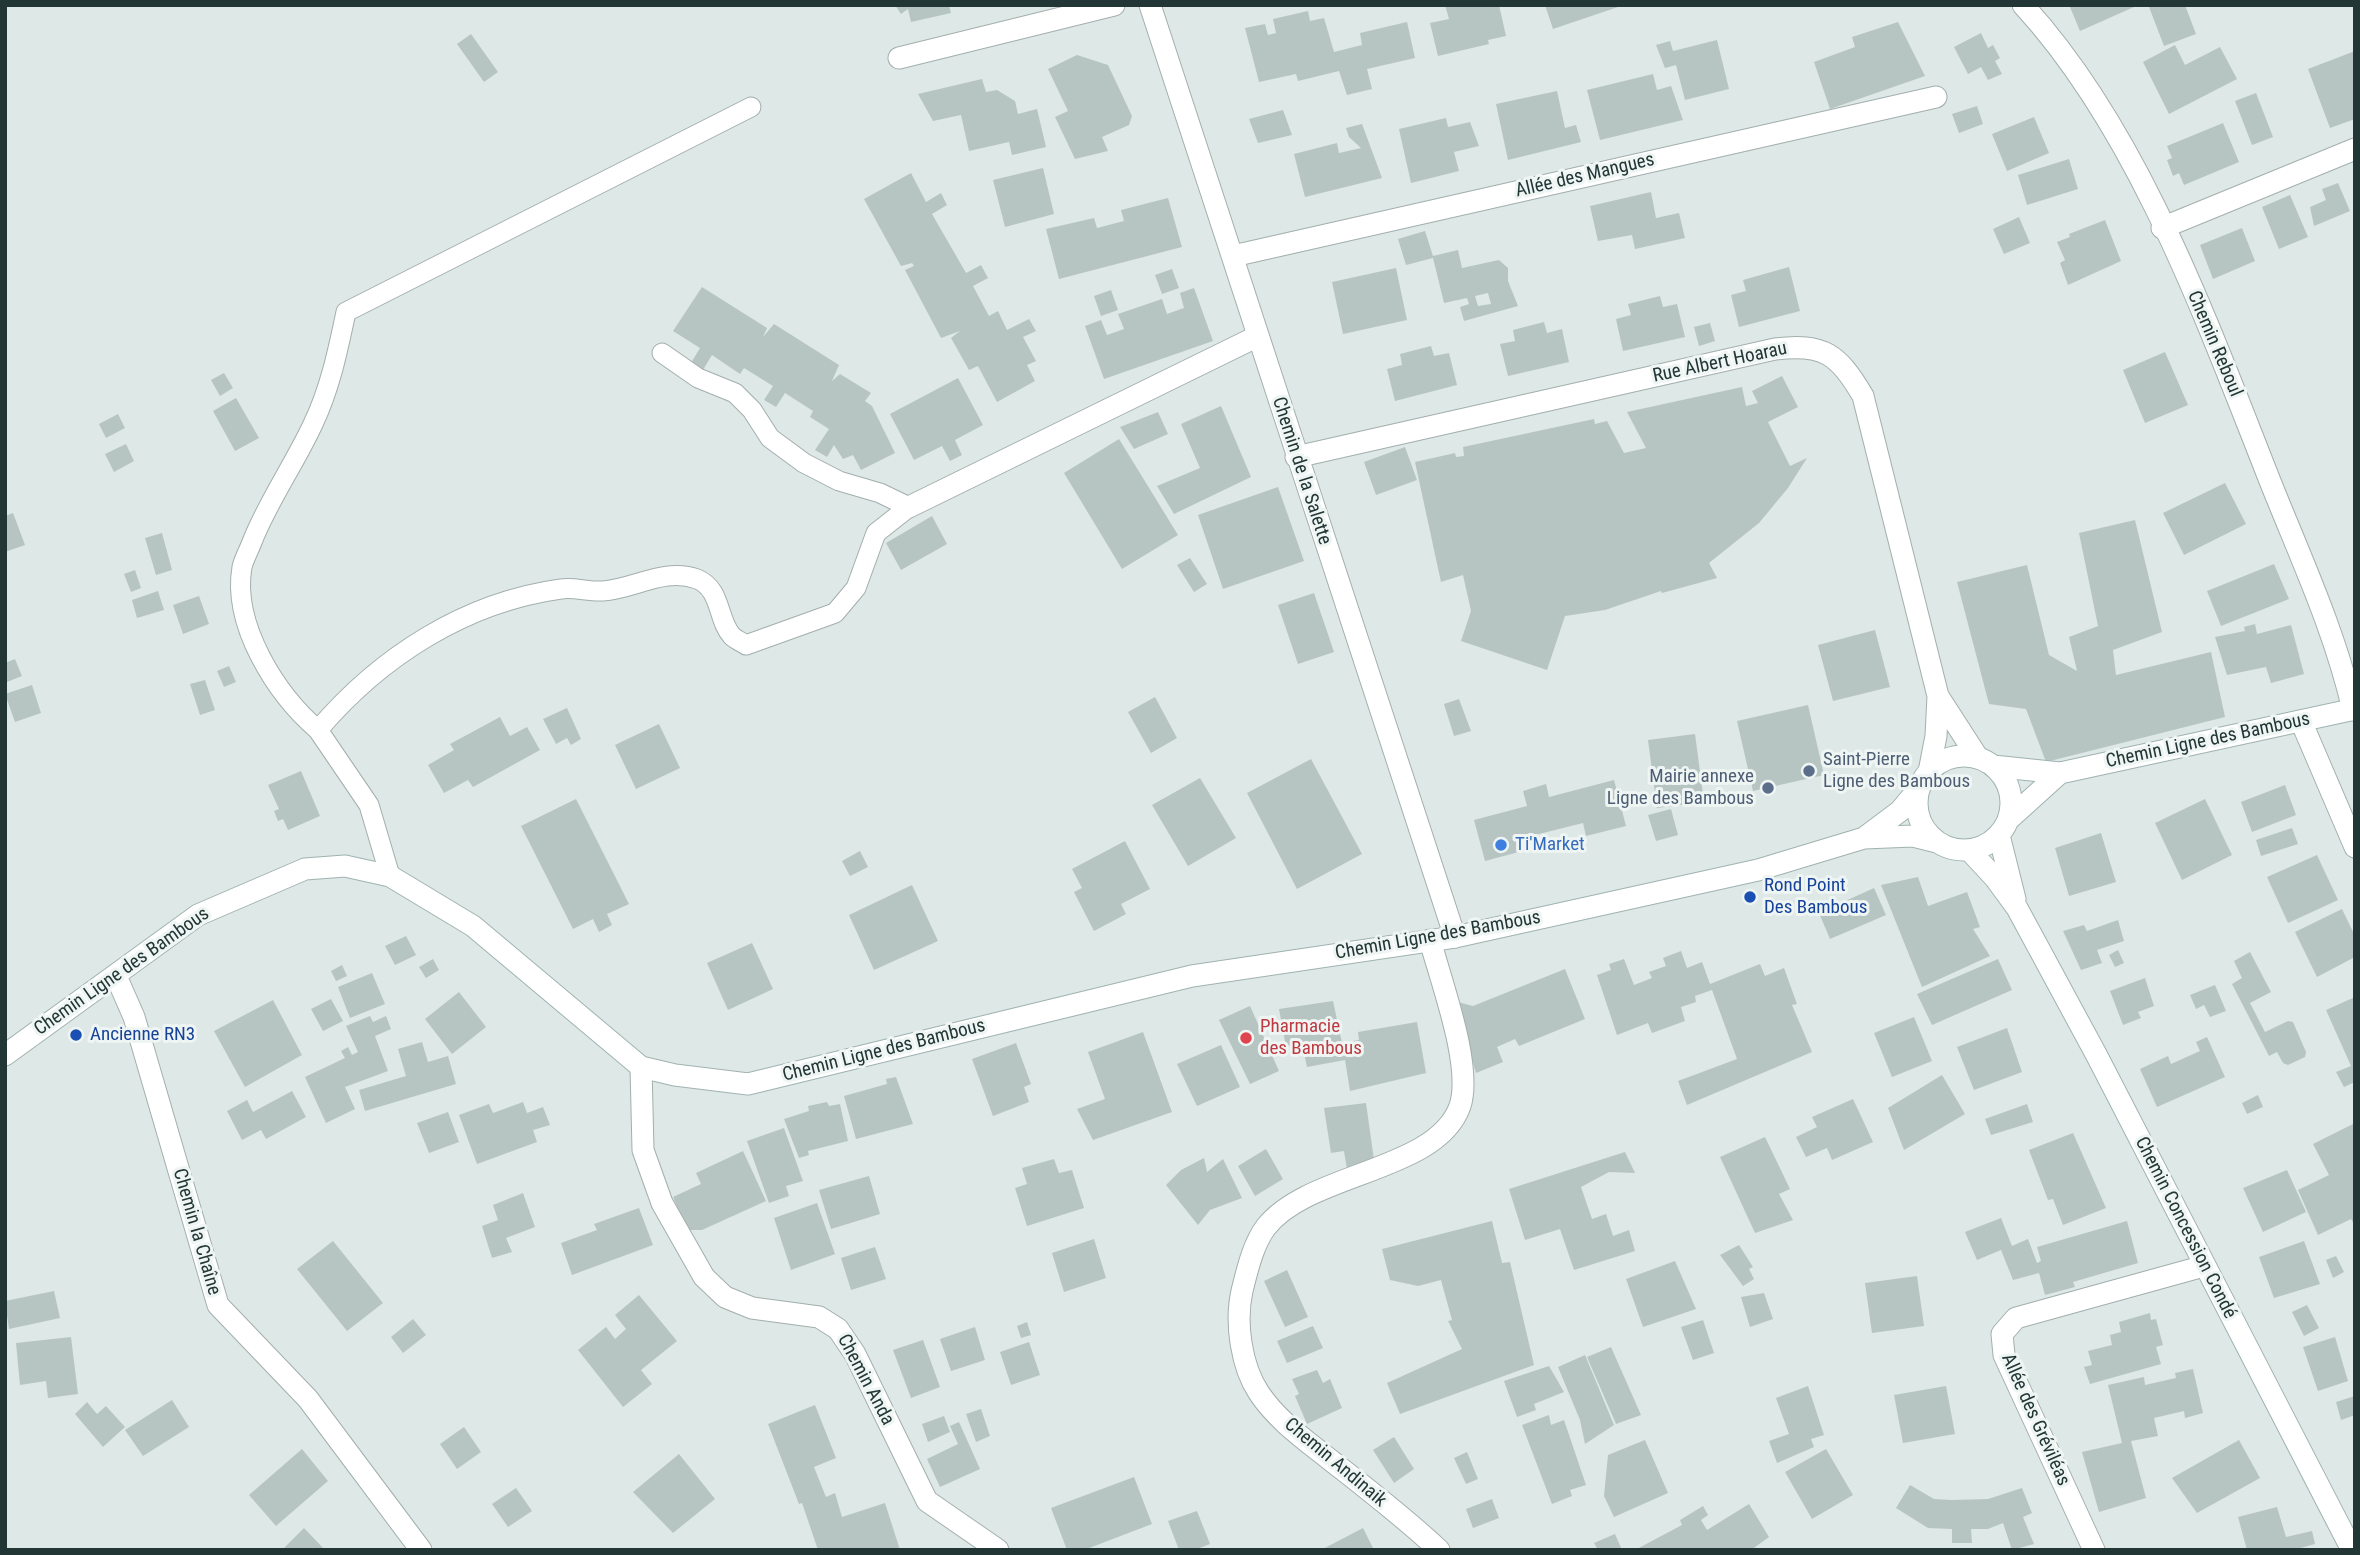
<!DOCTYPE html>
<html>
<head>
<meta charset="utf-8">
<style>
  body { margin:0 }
  #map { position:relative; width:2360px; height:1555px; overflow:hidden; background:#dee8e6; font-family:"Roboto Condensed",sans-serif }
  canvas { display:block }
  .frame { position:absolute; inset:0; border:7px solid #213635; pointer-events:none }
</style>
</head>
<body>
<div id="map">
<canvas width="2360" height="1555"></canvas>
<div class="frame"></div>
</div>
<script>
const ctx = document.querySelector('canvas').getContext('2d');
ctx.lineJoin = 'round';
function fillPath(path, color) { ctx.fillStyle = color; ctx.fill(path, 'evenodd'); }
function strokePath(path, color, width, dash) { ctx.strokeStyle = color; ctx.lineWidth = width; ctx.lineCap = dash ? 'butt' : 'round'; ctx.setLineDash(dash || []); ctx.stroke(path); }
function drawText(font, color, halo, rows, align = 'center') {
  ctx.font = font + ' "Roboto Condensed",sans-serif'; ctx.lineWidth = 6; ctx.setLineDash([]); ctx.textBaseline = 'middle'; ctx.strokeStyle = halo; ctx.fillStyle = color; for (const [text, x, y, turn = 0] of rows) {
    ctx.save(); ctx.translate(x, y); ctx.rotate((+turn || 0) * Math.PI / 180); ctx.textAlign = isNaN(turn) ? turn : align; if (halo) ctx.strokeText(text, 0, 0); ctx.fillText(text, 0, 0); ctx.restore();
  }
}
const building = new Path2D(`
  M895,5H949L951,13L911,22L908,9L901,14Z
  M1445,5H1499L1506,36L1488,40L1489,44L1438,56L1430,23L1449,19Z
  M1545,5H1621V6L1553,29Z
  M2075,5H2133L2134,7L2080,31L2070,7Z
  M2154,5H2185L2196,34L2164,46L2149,7Z
  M1308,11L1310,21L1324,18L1334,52L1362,45L1360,33L1407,22L1415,58L1367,69L1372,89L1351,94L1347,95L1339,71L1298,81L1296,74L1259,82L1245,28L1265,24L1268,35L1276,33L1273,19Z
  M1898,22L1925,76L1830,109L1814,62L1855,47L1852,37Z
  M1981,33L1988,48L1993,45L2000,58L1995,61L2002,74L1988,80L1981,67L1968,74L1954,47Z
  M471,34L498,72L484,82L457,44Z
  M1717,40L1729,89L1685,100L1676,65L1665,68L1656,45L1670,41L1673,51Z
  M2175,45L2185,65L2220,47L2237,79L2169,114L2143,62Z
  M2355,51V119L2330,128L2308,69Z
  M1077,55L1108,65L1132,116L1129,125L1102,137L1108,151L1075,159L1055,117L1068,111L1048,69Z
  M1653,74L1657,90L1671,86L1683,120L1600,140L1587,90Z
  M982,79L986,92L997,90L1015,101L1018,114L1037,109L1046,147L1012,155L1009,142L969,151L961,115L933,121L918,94Z
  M1557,91L1565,128L1576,125L1581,142L1508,160L1496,104Z
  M2256,93L2273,137L2252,145L2235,101Z
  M1977,106L1983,124L1959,133L1952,114Z
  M1283,110L1292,135L1258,143L1249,119Z
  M2034,117L2049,153L2007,171L1992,134Z
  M1446,118L1448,127L1470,122L1479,146L1454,152L1459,171L1411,183L1399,129Z
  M2223,123L2239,162L2184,185L2179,173L2173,176L2167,160L2172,158L2167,146Z
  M1362,124L1382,178L1305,197L1294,154L1337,143L1339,153L1361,148L1349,137L1346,128Z
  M2069,159L2078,189L2027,205L2018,175Z
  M1043,168L1054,214L1005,227L993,180Z
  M911,173L926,202L941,193L947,205L932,214L966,273L981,265L988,278L973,286L989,316L998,311L1007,330L1029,319L1036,331L1023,337L1036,361L1027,365L1035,381L997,402L978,366L969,370L951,338L960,331L941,338L905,270L914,266L912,263L901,266L864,199Z
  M2338,183L2350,211L2314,226L2310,207L2326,200L2322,189Z
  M1651,192L1656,218L1679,213L1685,238L1635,249L1632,235L1598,241L1590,206Z
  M2290,195L2308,237L2279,249L2262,207Z
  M1168,198L1182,247L1059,279L1046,229L1094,218L1097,228L1124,221L1121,210Z
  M2019,217L2030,243L2004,254L1993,229Z
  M2105,220L2121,261L2068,285L2060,263L2065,260L2057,242L2070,237L2069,234Z
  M2242,228L2255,261L2213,279L2200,245Z
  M1425,231L1433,256L1458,250L1462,268L1499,260L1508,268V281L1518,306L1464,321L1460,307L1469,304L1467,298L1444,303L1433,258L1406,265L1398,239ZM1488,293L1491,304L1478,306L1475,296Z
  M1789,267L1800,311L1739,327L1731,295L1746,291L1743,280Z
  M1396,268L1407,320L1343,334L1332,282Z
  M1172,269L1179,288L1162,294L1155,275Z
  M702,287L767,328L763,337L774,324L839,365L832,381L840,374L871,393L865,401L872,406L895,453L861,470L853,455L843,459L834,445L827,457L815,450L829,429L810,417L813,411L785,393L776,407L764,400L773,386L744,368L740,374L712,355L703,370L691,363L700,348L673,331Z
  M1194,288L1213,341L1104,379L1085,326L1101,320L1107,335L1124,329L1118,314L1162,299L1167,314L1184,308L1180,293Z
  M1111,290L1118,310L1101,316L1094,296Z
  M1660,296L1663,307L1677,304L1685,337L1623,351L1616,319L1631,315L1628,304Z
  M1544,322L1547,333L1562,329L1569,362L1508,376L1500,344L1515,341L1513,330Z
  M1710,323L1715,341L1699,346L1694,327Z
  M1431,346L1434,356L1449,353L1457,385L1395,401L1387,369L1402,365L1400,354Z
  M2165,352L2188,405L2145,423L2123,370Z
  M224,373L233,388L220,396L211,380Z
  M1782,376L1798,407L1768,422L1790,466L1807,458L1788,488L1759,523L1709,563L1717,578L1662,593L1661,591L1605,610L1565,616L1547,670L1461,641L1471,611L1463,575L1441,582L1415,462L1455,453L1456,457L1464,456L1463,447L1594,419L1595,424L1607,421L1624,453L1646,448L1627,412L1742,387L1746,406L1758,403L1752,391Z
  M958,378L983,425L955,440L962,455L950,461L942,446L914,460L890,414Z
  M236,398L259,438L235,451L213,411Z
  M1221,406L1251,477L1174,514L1157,486L1200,468L1181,424Z
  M1158,412L1168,434L1134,449L1120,427Z
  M118,414L125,428L106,438L99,424Z
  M1119,439L1178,535L1122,569L1064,473Z
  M126,444L134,461L114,472L105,454Z
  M1405,447L1417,480L1376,495L1364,462Z
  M2225,483L2246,524L2184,555L2163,513Z
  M1278,487L1304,561L1223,589L1198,515Z
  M13,513L25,545L5,552V516Z
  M932,516L947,544L901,570L886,543Z
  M2135,520L2162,632L2113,650L2116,675L2211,652L2225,717L2046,762L2026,709L1989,704L1957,582L2027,565L2049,655L2077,671L2069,637L2098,626L2079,533Z
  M162,533L172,570L156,575L145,538Z
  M1190,558L1207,584L1194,592L1177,565Z
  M2274,564L2289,599L2221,626L2207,591Z
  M135,570L141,588L131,592L124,574Z
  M158,591L164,610L137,618L132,600Z
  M1314,593L1334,652L1298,664L1278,605Z
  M199,596L209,624L183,634L173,605Z
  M2255,624L2257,634L2291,625L2304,674L2271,683L2266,667L2227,675L2215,637L2245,631L2244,627Z
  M1875,630L1890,687L1833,701L1818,645Z
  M15,659L22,676L7,682L5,663Z
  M229,666L236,682L224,687L217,671Z
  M205,680L215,710L200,715L190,684Z
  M32,685L41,713L15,722L5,694Z
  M1155,697L1177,738L1151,753L1128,712Z
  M1459,699L1471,731L1454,736L1444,704Z
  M1808,705L1824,775L1753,791L1737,721Z
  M567,708L581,739L571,745L567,738L556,744L543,719Z
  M500,717L510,736L527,727L540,750L473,787L468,780L444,793L428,765L454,750L450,744Z
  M659,724L680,768L636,789L615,745Z
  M1695,734L1704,802L1657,808L1648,740Z
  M1311,759L1362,854L1297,889L1247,793Z
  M301,771L320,816L288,830L283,819L278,821L274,811L279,809L268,785Z
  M1200,778L1236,838L1188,866L1152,805Z
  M1614,780L1626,826L1586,836L1583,823L1527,837L1530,849L1485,861L1474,820L1527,806L1523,791L1546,784L1549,797Z
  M2285,785L2296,815L2252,832L2241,802Z
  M576,799L629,904L607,914L612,925L599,932L593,919L573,929L521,826Z
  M2205,799L2232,855L2182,880L2155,823Z
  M1671,809L1678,835L1656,841L1648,815Z
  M2292,828L2298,844L2261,856L2256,840Z
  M2101,833L2116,882L2069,896L2055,848Z
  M1125,841L1150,889L1121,904L1126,914L1094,931L1074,892L1082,888L1072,869Z
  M860,851L868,867L850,876L842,861Z
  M2317,855L2338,900L2288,923L2267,877Z
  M1918,877L1928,906L1967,892L1980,927L1973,929L1990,956L1922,987L1881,885Z
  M912,885L938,941L874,970L849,915Z
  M1874,888L1886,915L1830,939L1819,913Z
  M2342,909L2355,936V957L2317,977L2295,932Z
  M2118,920L2124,941L2097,950L2102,963L2081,970L2063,931L2084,925L2087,931Z
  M406,936L416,955L395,965L385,946Z
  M752,943L773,989L728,1010L707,963Z
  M2118,950L2124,963L2115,967L2109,955Z
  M1681,951L1687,968L1702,962L1710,984L1760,964L1765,976L1784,968L1797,1004L1792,1005L1812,1052L1687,1105L1678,1081L1737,1059L1712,990L1695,996L1696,1002L1681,1007L1685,1021L1652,1033L1648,1023L1617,1035L1597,975L1611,970L1609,964L1624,959L1634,985L1652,978L1649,972L1666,966L1663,958Z
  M2250,952L2271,992L2250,1003L2265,1032L2288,1021L2293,1022L2306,1052L2305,1057L2288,1065L2283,1063L2277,1052L2269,1056L2232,984L2242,978L2234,961Z
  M433,959L439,970L426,978L419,967Z
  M1998,959L2012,990L1932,1025L1917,994Z
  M342,965L347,976L336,981L331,971Z
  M1565,969L1585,1019L1519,1046L1515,1039L1497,1047L1503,1062L1476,1073L1454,1001L1473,1006Z
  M372,973L385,1004L350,1018L338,987Z
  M2145,978L2154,1006L2138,1012L2141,1018L2123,1025L2110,991Z
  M2215,985L2226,1011L2210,1017L2204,1005L2196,1009L2190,995Z
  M459,992L486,1027L452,1054L425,1019Z
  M2355,997V1082L2344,1087L2336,1072L2351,1066L2326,1010Z
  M331,999L343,1021L323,1031L311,1009Z
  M273,1000L302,1055L245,1087L214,1031Z
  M1333,1001L1342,1043L1359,1040L1358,1032L1417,1022L1426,1073L1350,1091L1345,1060L1307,1067L1302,1044L1286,1047L1279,1009Z
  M1250,1006L1279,1071L1250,1084L1219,1020Z
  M370,1016L373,1022L386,1016L391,1029L375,1036L388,1071L345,1087L355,1109L326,1123L305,1077L345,1058L341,1051L348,1047L352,1055L358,1052L346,1026Z
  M1914,1017L1932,1061L1892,1077L1874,1033Z
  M2007,1028L2022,1072L1974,1090L1957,1047Z
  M1143,1032L1172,1112L1093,1140L1077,1109L1105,1099L1088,1052Z
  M2207,1037L2225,1077L2157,1107L2140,1069L2168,1056L2171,1064L2200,1051L2196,1042Z
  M422,1042L428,1062L448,1056L456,1084L365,1111L359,1090L406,1076L398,1049Z
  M1016,1043L1031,1084L1024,1087L1029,1102L993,1116L972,1059Z
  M1221,1045L1240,1087L1197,1106L1177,1064Z
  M1942,1075L1965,1114L1904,1150L1888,1108Z
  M896,1077L913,1124L856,1139L844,1096L887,1084L886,1079Z
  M292,1091L306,1117L266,1139L261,1130L242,1140L227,1111L247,1100L253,1112Z
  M2258,1095L2263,1107L2247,1114L2242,1103Z
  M1853,1099L1873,1142L1832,1160L1827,1148L1806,1157L1796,1137L1817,1127L1812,1117Z
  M523,1102L527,1113L543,1107L550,1125L533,1130L537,1142L477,1164L459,1115L489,1104L493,1113Z
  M827,1102L829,1106L840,1104L848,1141L808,1151L809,1155L799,1158L784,1119L809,1111L808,1106Z
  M1366,1103L1374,1160L1347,1169L1344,1151L1331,1153L1324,1108Z
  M2027,1104L2033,1122L1991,1135L1985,1119Z
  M448,1112L459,1142L429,1153L417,1123Z
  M2355,1123V1226L2351,1219L2318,1235L2298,1190L2329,1175L2313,1144Z
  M784,1128L803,1181L786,1186L789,1196L769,1203L747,1141Z
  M2073,1133L2106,1208L2063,1225L2053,1199L2048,1200L2029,1150Z
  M1765,1137L1790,1189L1779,1194L1793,1220L1755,1233L1720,1157Z
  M1266,1149L1283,1179L1255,1196L1238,1166Z
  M743,1151L766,1201L702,1230H686L673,1197L701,1184L696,1173Z
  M1625,1152L1635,1173L1609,1172L1581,1187L1592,1219L1606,1214L1613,1236L1629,1230L1635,1251L1574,1270L1560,1229L1525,1240L1509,1189Z
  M1204,1158L1207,1172L1223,1159L1242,1198L1210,1210L1198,1225L1166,1185L1181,1170Z
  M1054,1159L1059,1173L1072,1170L1084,1208L1027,1226L1015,1188L1027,1184L1022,1168Z
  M2287,1170L2306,1212L2263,1232L2243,1188Z
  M869,1176L880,1214L831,1229L819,1190Z
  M523,1193L535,1227L506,1238L512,1252L492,1258L482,1226L498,1220L493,1205Z
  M817,1203L835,1254L791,1270L774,1218Z
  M639,1208L653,1245L572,1275L561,1243L597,1230L594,1224Z
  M2001,1218L2012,1246L2028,1239L2037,1263L2041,1261L2037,1247L2127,1221L2138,1263L2073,1282L2075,1287L2045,1295L2039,1273L2013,1280L2001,1250L1977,1260L1965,1232Z
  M1492,1221L1502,1263L1510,1262L1534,1365L1400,1414L1387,1383L1462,1349L1448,1321L1452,1320L1441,1280L1418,1286L1390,1280L1382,1249Z
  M1094,1239L1106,1278L1064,1292L1052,1253Z
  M333,1241L383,1303L347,1331L297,1269Z
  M2304,1241L2320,1284L2274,1298L2259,1257Z
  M1739,1245L1753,1267L1749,1269L1754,1279L1743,1286L1720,1255Z
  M875,1247L886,1279L851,1290L841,1258Z
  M2336,1256L2344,1272L2333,1278L2326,1260Z
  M1675,1261L1696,1309L1643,1327L1626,1279Z
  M1287,1270L1308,1317L1285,1327L1264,1281Z
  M1917,1276L1924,1326L1872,1333L1865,1283Z
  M54,1291L60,1318L9,1329L5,1301Z
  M1764,1293L1773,1319L1750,1327L1741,1297Z
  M639,1295L677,1341L641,1370L652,1384L623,1407L578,1350L606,1327L615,1339L626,1329L615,1315Z
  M2307,1305L2319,1328L2304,1336L2292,1312Z
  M2150,1313L2151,1320L2156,1319L2163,1345L2156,1347L2161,1364L2090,1384L2084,1367L2092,1365L2088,1351L2112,1345L2110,1335L2121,1332L2119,1322Z
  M413,1319L426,1335L403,1353L391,1337Z
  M1703,1320L1714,1353L1693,1360L1681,1327Z
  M1027,1322L1031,1335L1021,1338L1017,1326Z
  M1313,1326L1323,1348L1287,1363L1277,1341Z
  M975,1327L985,1360L951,1371L940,1339Z
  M71,1337L78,1394L48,1398L46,1381L20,1385L16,1343Z
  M2335,1337L2348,1381L2318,1391L2303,1347Z
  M923,1340L940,1387L911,1398L893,1350Z
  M1029,1342L1040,1375L1011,1385L1000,1352Z
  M1611,1347L1641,1415L1616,1424L1587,1357Z
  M1585,1355L1614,1425L1585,1444L1580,1420L1558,1367Z
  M1549,1366L1564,1392L1534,1404L1536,1410L1517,1417L1504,1381Z
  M2193,1369L2203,1413L2185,1418L2184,1411L2154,1418L2158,1436L2131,1441L2146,1498L2099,1512L2082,1452L2122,1443L2108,1385L2144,1377L2145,1385L2176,1378L2175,1373Z
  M1317,1370L1323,1383L1330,1379L1342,1408L1307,1424L1295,1396L1299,1394L1292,1379Z
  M1808,1386L1824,1435L1811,1439L1814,1447L1777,1463L1769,1441L1789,1434L1776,1398Z
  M1946,1386L1955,1434L1903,1443L1894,1395Z
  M2355,1396V1415L2341,1420L2336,1402Z
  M172,1400L189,1427L143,1456L125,1430Z
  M87,1402L97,1414L106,1406L125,1427L103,1447L75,1414Z
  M815,1405L836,1458L814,1467L826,1497L835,1493L842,1517L885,1503L900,1550H818L802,1503L799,1504L768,1424Z
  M981,1409L990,1436L976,1442L966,1414Z
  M1549,1415L1551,1425L1564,1420L1586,1485L1570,1490L1572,1496L1552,1504L1522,1425Z
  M944,1416L950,1432L928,1442L922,1424Z
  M959,1422L980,1469L940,1487L927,1459L958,1444L950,1426Z
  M464,1427L481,1452L457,1469L440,1444Z
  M1394,1437L1414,1469L1394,1483L1373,1450Z
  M1645,1440L1668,1493L1614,1517L1604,1496L1608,1455Z
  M2239,1440L2260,1478L2197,1513L2172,1478Z
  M302,1449L328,1481L276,1526L249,1495Z
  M1826,1449L1853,1495L1812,1519L1785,1472Z
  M1467,1452L1478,1479L1466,1484L1454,1458Z
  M679,1454L715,1499L673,1533L633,1492Z
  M1134,1477L1152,1524L1084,1550H1067L1051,1508Z
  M1910,1485L1934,1499L1952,1500L1988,1499L2022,1488L2032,1513L2023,1517L2034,1544L2012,1550L2003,1523L1988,1529H1971L1972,1543H1952V1529L1928,1528L1896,1508Z
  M516,1488L532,1511L508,1527L492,1504Z
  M1492,1499L1499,1518L1473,1528L1466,1509Z
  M1749,1504L1769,1537L1751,1550H1635L1682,1525L1680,1520L1703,1506L1708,1515L1701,1520L1707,1530Z
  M2277,1507L2286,1537L2312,1531L2315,1544L2293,1550H2247L2238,1517Z
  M1197,1511L1210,1544L1194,1550H1179L1168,1521Z
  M304,1528L325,1550H282Z
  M1363,1528L1374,1550H1321Z
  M1615,1534L1622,1550H1598L1594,1543Z`);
const lane = new Path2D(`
  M318,730C276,694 232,625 242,567C244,559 249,550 252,542C268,501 294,465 313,424C330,389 338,350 346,312L751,107
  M390,876L369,805L318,730C380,657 465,602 561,589C575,587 589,592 603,591C634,589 665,567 697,579C722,589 717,620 732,636C736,640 742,642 746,645L835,613L856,588L876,533L909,507L880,493L839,481L804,463L770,438L752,410L735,393L698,378L662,353`);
const street = new Path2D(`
  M1150,5L1455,937
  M2023,5C2138,130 2206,319 2268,476C2298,552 2335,630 2353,710
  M899,58L1114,5
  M2162,228L2355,149
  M1233,256L1936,97
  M1296,457L1775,349C1824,343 1838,354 1863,396L1938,696L1936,736L1929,772
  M909,507L1258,336
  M1938,696L1978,758
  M2301,721L2355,847
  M1430,940C1441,982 1473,1066 1460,1106C1437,1172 1309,1172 1266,1227C1253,1244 1247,1271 1242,1291C1235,1322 1241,1366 1259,1393C1277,1420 1304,1439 1329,1459C1366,1488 1404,1517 1439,1550
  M116,976L134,1017L218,1305L308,1399L421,1550
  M641,1067L643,1150L662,1203L704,1277L725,1297L752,1308L819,1317L838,1329L855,1354L927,1501L998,1550
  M2094,1550L2004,1355L2002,1334L2016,1318L2204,1266`);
const secondary = new Path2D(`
  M1917 803a47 47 0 1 1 94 0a47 47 0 1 1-94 0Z
  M1993,766L2060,773L2355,709
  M2008,820L2060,773
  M1999,835L2015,899
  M1864,838L1900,811L1919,788
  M1969,850L1995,878L2017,908L2097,1056L2352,1550
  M5,1055L198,915L305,869L345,866L390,876L473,926L641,1067L675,1075L748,1084L1192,976L1455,937L1758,870L1864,838L1913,836L1937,842`);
const markers = [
  [1809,771,7,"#5c6f8a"],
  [1768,788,7,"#5c6f8a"],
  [1501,845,7,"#3f7fe0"],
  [1750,897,7,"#1a4fb4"],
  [76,1035,7,"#1a4fb4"],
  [1246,1038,7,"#e0444e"]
];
const streetNames = [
  ["Allée des Mangues",1585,176,-13],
  ["Chemin Reboul",2214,344,67],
  ["Rue Albert Hoarau",1720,363,-12],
  ["Chemin de la Salette",1301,471,72],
  ["Chemin Ligne des Bambous",2208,741,-12],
  ["Chemin Ligne des Bambous",1438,936,-10],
  ["Chemin Ligne des Bambous",122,972,-35],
  ["Chemin Ligne des Bambous",884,1051,-14],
  ["Chemin Concession Condé",2185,1228,63],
  ["Chemin la Chaîne",196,1232,74],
  ["Chemin Anda",865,1380,62],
  ["Allée des Gréviléas",2035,1420,66],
  ["Chemin Andinaik",1335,1463,40]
];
const serviceNames = [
  ["Saint-Pierre",1823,760],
  ["Ligne des Bambous",1823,782],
  ["Mairie annexe",1754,777,"right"],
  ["Ligne des Bambous",1754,799,"right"]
];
const shopNames = [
  ["Ti'Market",1515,845]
];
const transitNames = [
  ["Rond Point",1764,886],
  ["Des Bambous",1764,908],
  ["Ancienne RN3",90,1035]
];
const healthNames = [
  ["Pharmacie",1260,1027],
  ["des Bambous",1260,1049]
];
fillPath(building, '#b7c5c2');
strokePath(lane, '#a2afad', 21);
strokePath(street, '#a2afad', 23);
strokePath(secondary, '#9fb3b0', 23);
strokePath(lane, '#fff', 19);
strokePath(street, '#fff', 21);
strokePath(secondary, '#fff', 21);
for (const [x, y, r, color] of markers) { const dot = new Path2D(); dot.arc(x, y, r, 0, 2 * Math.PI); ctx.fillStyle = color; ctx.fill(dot); strokePath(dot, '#eef5f3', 2.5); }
drawText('19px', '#213635', '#eef5f3', streetNames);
drawText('19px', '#4e5e75', '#eef5f3', serviceNames, 'left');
drawText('19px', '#366cbe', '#eef5f3', shopNames, 'left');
drawText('19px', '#164399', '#eef5f3', transitNames, 'left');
drawText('19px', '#be3a42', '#eef5f3', healthNames, 'left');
</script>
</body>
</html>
